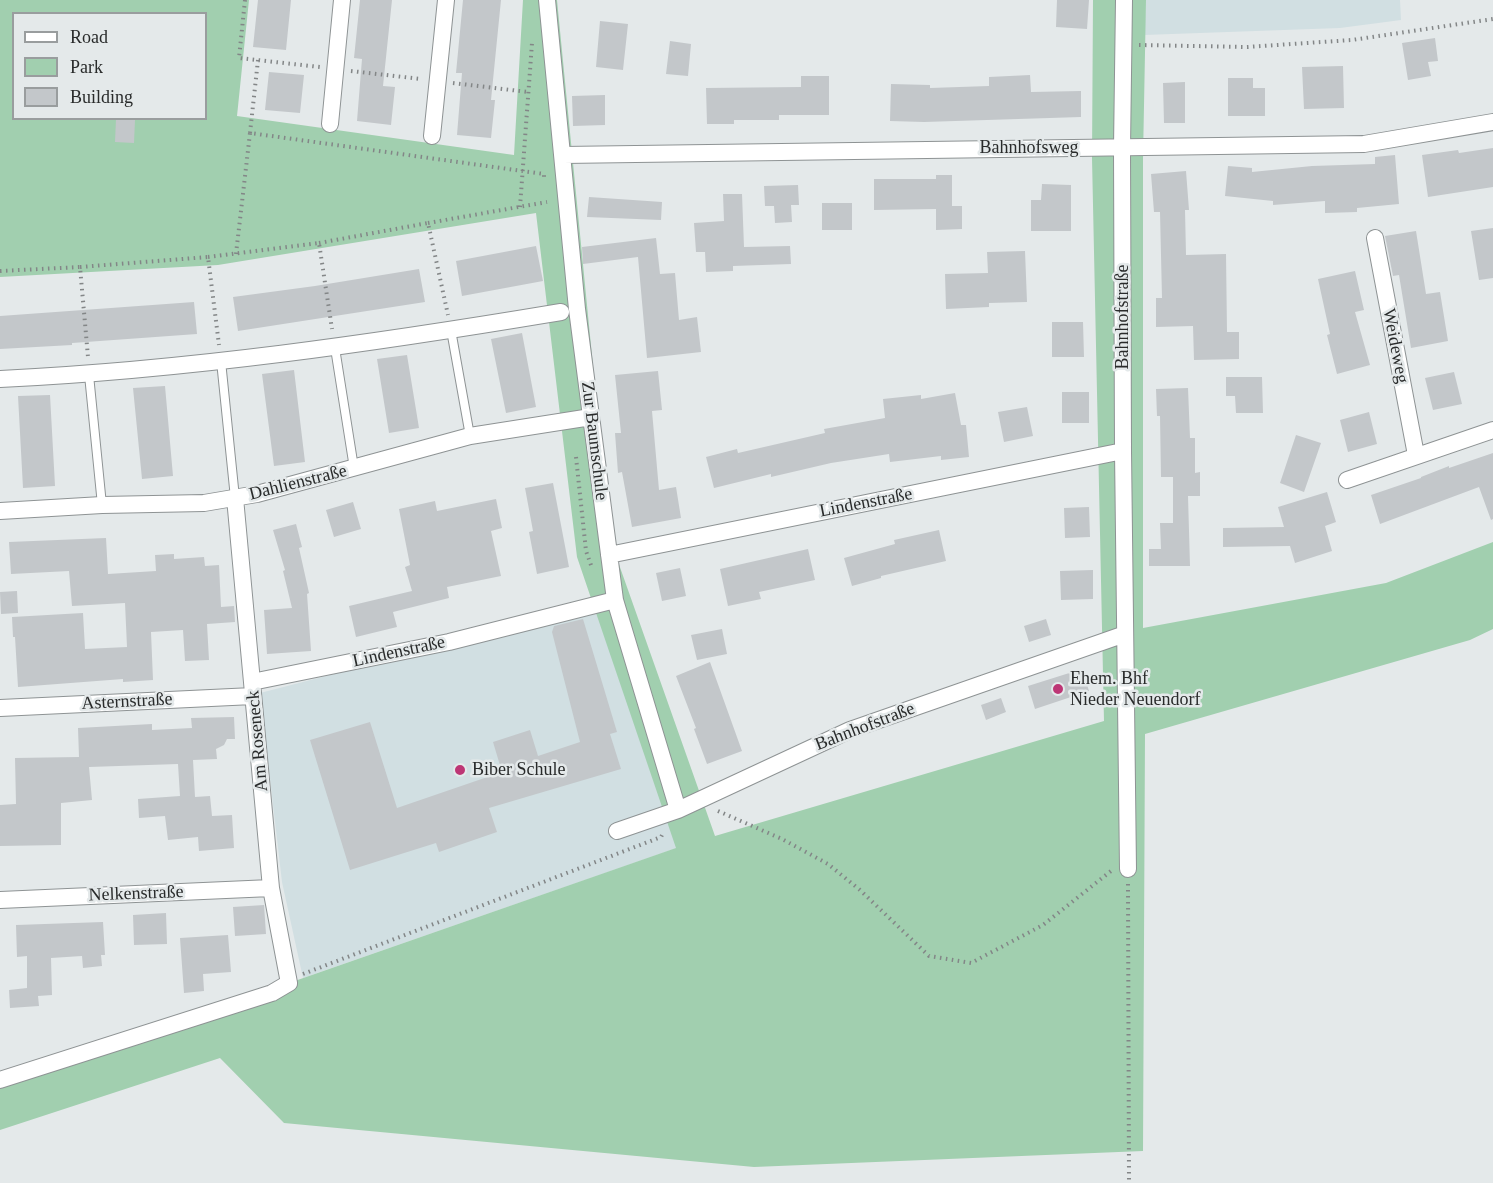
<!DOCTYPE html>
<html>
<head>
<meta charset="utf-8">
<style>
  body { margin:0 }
  #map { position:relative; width:1493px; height:1183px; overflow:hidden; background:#e4e9ea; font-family:"Times New Roman",serif }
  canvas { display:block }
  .legend { position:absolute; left:12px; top:12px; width:195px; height:108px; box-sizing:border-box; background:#e4e9ea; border:2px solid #999d9e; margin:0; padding:8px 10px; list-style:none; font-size:18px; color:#292b2b }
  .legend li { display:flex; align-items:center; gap:12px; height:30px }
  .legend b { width:30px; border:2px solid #999d9e }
</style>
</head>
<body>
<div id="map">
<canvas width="1493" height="1183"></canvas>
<ul class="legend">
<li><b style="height:8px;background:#fff"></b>Road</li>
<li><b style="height:16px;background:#a1cfaf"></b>Park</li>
<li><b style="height:16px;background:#c3c7ca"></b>Building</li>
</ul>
</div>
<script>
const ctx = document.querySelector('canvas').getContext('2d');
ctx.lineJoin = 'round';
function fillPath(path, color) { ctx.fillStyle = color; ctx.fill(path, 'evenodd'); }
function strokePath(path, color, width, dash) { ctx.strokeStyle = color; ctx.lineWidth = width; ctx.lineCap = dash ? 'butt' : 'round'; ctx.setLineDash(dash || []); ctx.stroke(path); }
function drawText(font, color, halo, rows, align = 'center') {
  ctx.font = font + ' "Times New Roman",serif'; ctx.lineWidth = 5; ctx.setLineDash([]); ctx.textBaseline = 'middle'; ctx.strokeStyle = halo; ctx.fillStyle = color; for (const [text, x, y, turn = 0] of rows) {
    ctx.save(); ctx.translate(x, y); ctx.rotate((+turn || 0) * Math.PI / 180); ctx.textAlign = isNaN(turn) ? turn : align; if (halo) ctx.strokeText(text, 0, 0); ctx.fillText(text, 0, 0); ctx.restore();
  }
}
const built = new Path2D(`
  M1146,0H1400L1401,20L1340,28L1144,35Z
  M595,607L677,848L303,978L282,882L260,693Z`);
const green = new Path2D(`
  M0,0H249L237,116L514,155L523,0H557L610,539L715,836L1104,721L1092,158L1093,0H1146L1143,158V628L1386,583L1493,542V629L1470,640L1145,734L1143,1151L754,1167L284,1123L220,1058L0,1130V1080L289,983L676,848L577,557L536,213L218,265L0,277ZM14,14H206V118H14Z`);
const building = new Path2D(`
  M258,0H291L286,50L253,47Z
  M360,0H392L383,86L395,87L391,125L357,121L362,59L354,58Z
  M463,0H501L491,100H495L491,138L457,135L462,73H456Z
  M1057,0H1089L1087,29L1056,27Z
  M600,21L628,24L623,70L596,67Z
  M1435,38L1438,61L1428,62L1431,76L1408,80L1402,43Z
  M670,41L691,44L688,76L666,74Z
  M1343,66L1344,108L1304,109L1302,67Z
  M269,72L304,75L300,113L265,110Z
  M1030,75L1031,92L1081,91V117L924,122L890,121L891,84L930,85V88L989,86V77Z
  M801,76H829V115H779V120H734V124H707L706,88L801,87Z
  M1228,78H1253V88H1265V116H1228Z
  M1185,82V123H1164L1163,83Z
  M605,95V125L573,126L572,96Z
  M116,119L135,120L134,143L115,142Z
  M1493,148V187L1428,197L1422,155L1458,150L1459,153Z
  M1395,155L1399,204L1357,208V212L1325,213V201L1273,205V201L1225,196L1228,166L1252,168V172L1312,166L1375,164V157Z
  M1186,171L1189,210H1185L1186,255L1226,254L1227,332H1239V359L1194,360L1193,326L1156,327V298H1162L1160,212H1154L1151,174Z
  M936,175H952V206H962V229L936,230V209L874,210V179H936Z
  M1042,184L1071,185V231H1031V200H1041Z
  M798,185L799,205H791L792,222L775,223L774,206H765L764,186Z
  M723,194H742L744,247L790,246L791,264L733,266V271L706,272L705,252H696L694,223L724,221Z
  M589,197L662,202L661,220L587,217Z
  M822,203H852V230H822Z
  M1493,228V278L1479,280L1471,231Z
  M1416,231L1426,294L1440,292L1448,341L1411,348L1399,275L1393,276L1385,236Z
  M656,238L660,274L675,273L679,320L697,317L701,352L647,358L638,257L583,264L582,247Z
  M536,246L543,281L462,296L456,261Z
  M1025,251L1027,302L989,303V307L946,309L945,274L988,273L987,252Z
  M419,269L425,302L238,331L233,297L315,286Z
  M1355,271L1364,310L1355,312L1370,365L1337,374L1327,335L1330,334L1318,279Z
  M194,302L197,334L72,343V345L0,349V316Z
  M1052,322H1083L1084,357H1052Z
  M522,333L536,407L506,413L491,339Z
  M407,355L419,428L389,433L377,359Z
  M294,370L305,462L274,466L262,374Z
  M658,371L662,410L652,411L659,490L676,487L681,518L632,527L622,472L618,473L615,433H621L615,375Z
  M1454,372L1462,404L1433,410L1425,378Z
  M1226,377H1262L1263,413H1236L1235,396H1226Z
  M165,386L173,476L142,479L133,388Z
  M1188,388L1190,438H1195V473L1200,472V496H1188L1190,566H1149V549H1161L1160,523H1173V477H1161L1160,416H1157L1156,389Z
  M1062,392H1089V423H1062Z
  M955,393L961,425H966L969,457L941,460V456L890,462L889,454L831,463L771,477V474L714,488L706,457L737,449L738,453L825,433L824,429L885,418L883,399L921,395V399Z
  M50,395L55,486L23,488L18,396Z
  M1027,407L1033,436L1004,442L998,412Z
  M1369,412L1377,444L1348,452L1340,420Z
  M1296,435L1321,443L1304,492L1280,483Z
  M1493,453V519L1491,520L1479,487L1380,524L1371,495L1421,478V477L1449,466V468Z
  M553,483L569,567L537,574L529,532L533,531L525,488Z
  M1327,492L1336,522L1325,526L1332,551L1295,563L1290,546L1223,547V528L1284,527L1278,507Z
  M496,499L502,528L491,531L501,576L447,587L449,598L393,612L397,627L356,637L349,606L412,591L405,567L410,565L399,509L435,501L437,511Z
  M353,502L361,529L334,537L326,510Z
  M1089,507L1090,537L1065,538L1064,508Z
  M296,524L302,547L299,548L309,593L307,594L311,651L267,654L264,610L292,608L283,571L285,570L273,530Z
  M939,530L946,561L881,576V578L852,586L844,558L895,544L894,540Z
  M106,538L108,574L156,571L155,555L174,554V559L204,557L205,566L219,565L221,607L234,606L235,622L207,624L209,660L185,661L183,630L151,632L153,680L123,682V679L18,687L15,637H13L12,617L83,613L85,649L127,647L125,603L72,606L69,571L11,574L9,542Z
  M808,549L815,580L759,592L761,599L728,606L720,569Z
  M680,568L686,596L662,601L656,573Z
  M1093,570V599L1061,600L1060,571Z
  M17,591L18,613L1,614L0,592Z
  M583,619L617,732L610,734L621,769L489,808L497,832L439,852L436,843L350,870L310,740L370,722L397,808L502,772L493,742L530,730L538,756L580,742L552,632L554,626Z
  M1046,619L1051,635L1029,642L1024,626Z
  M722,629L727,654L697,660L691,635Z
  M710,662L742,751L707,764L694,729L696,728L676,676Z
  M1082,669L1089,691L1035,709L1028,686Z
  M1001,698L1006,712L986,720L981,705Z
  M234,717L235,739H227L224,745L216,749L217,759L193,760L195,797L210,796L212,816L232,815L234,848L199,851L198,837L168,840L165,816L139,818L138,799L180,796L178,764L89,767L92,800L61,803V845L0,846V805L16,804L15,758L79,757L78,728L152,724V730L192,728L191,718Z
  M264,905L266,934L235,936L233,907Z
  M166,913L167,944L134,945L133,915Z
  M103,922L105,955H101L102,966L83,968L82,956L51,958L52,995L38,996L39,1006L10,1008L9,990L27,988V956L17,957L16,925Z
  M228,935L231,972L203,974L204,991L184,993L180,938Z`);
const path = new Path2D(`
  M245,0L239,58L320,67
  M1139,45L1247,47L1352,40L1493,19
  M351,71L421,79
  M453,83L528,92
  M250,133L258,60
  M520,207L532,43
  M428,223L547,202
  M319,243L428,223L448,315
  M236,254L250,133L544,174V179
  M208,257L319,243L332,329
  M80,267L208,257L219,345
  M0,271L80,267L88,357
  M576,457L586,551L592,568
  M718,811L782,839L828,864L860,890L929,956L971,963L1043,925L1111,871
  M1128,884L1129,1183
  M303,974L661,837L662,835`);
const lane = new Path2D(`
  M451,330L470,436
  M335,348L354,468
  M221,361L235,498
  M89,375L102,505`);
const street = new Path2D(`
  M547,0L577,309L615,600L678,810L617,831
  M1124,0L1122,148L1123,451L1128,869
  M330,124L342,0
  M432,136L446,0
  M563,155L1364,144L1493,122
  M1375,238L1416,455
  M0,379C188,370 375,343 561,312
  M1347,480L1493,430
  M0,511L102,505L204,503L257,494L470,436L591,417
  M609,555L1123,451
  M252,682L449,642L615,600
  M0,708L253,696
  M678,810L850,730L1125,634
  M0,900L271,888
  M0,1080L272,993L289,983L271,888L235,498`);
const markers = [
  [1058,689,6,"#bd3675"],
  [460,770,6,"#bd3675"]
];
const streetNames = [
  ["Bahnhofsweg",1029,148],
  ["Bahnhofstraße",1123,317,-90],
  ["Weideweg",1395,346,79],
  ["Zur Baumschule",594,441,83],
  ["Dahlienstraße",298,483,-14],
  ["Lindenstraße",866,503,-11],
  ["Lindenstraße",399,652,-12],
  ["Asternstraße",127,702,-3],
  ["Bahnhofstraße",865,727,-21],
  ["Am Roseneck",258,741,-95],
  ["Nelkenstraße",136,894,-2]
];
const poiNames = [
  ["Ehem. Bhf",1070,679],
  ["Nieder Neuendorf",1070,700],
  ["Biber Schule",472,770]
];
fillPath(built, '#d1dfe2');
fillPath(green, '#a1cfaf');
fillPath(building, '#c3c7ca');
strokePath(lane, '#8e9394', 10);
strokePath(street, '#8e9394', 18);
strokePath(path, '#838687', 4, [1.5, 4.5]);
strokePath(lane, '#fff', 8);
strokePath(street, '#fff', 16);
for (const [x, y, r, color] of markers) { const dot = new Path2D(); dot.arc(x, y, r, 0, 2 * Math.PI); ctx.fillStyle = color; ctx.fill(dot); strokePath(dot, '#e4e9ea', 2); }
drawText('18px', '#292b2b', '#e4e9ea', streetNames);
drawText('18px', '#292b2b', '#e4e9ea', poiNames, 'left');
</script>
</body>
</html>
